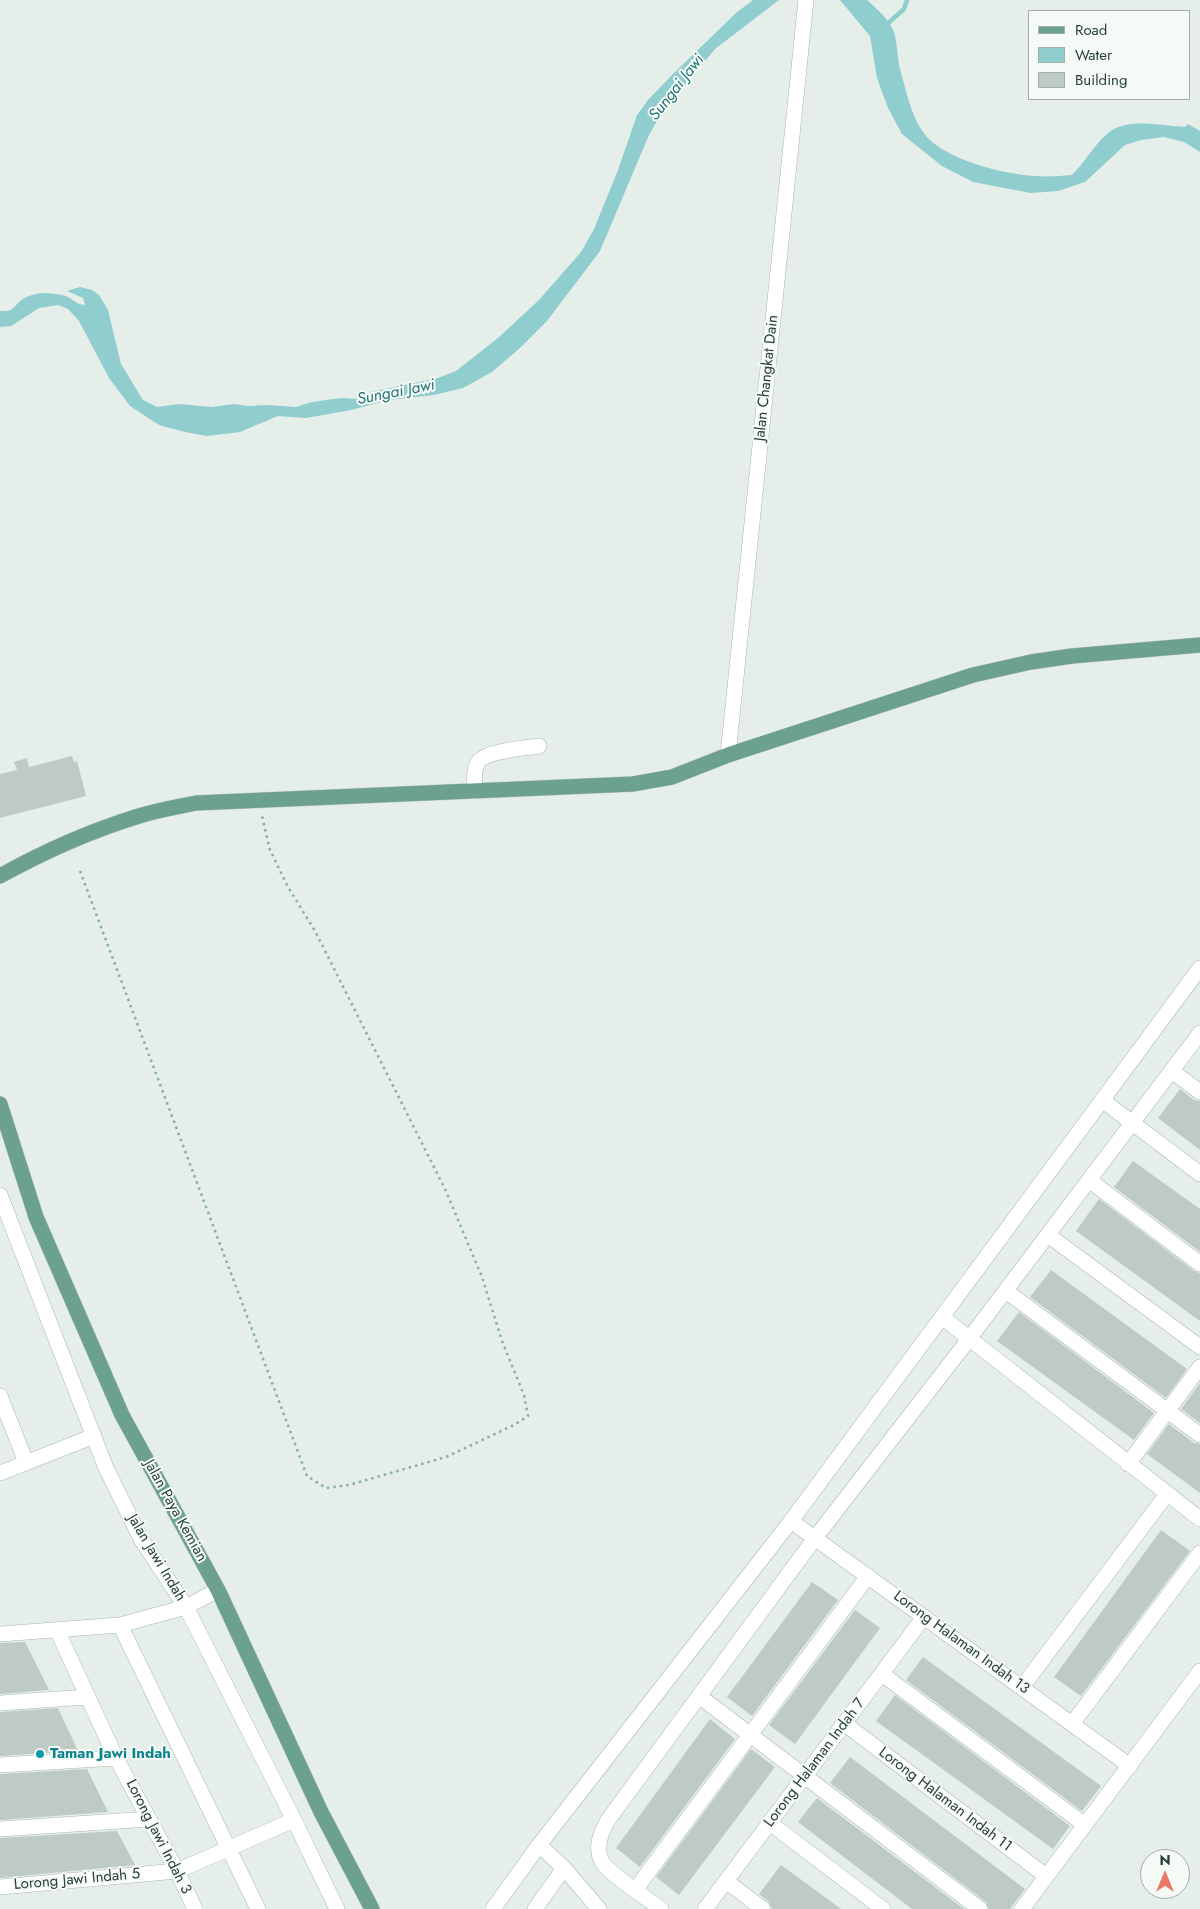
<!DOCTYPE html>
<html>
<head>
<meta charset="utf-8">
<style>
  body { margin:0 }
  #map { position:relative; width:1200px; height:1909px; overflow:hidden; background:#e5eee9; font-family:Jost,sans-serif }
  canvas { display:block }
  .legend { position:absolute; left:1028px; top:10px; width:162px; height:90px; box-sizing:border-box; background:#f6faf7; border:1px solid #a2afa9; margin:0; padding:6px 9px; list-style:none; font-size:15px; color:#253f35 }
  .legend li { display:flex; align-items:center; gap:10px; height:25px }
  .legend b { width:25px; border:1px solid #a2afa9 }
  .north { position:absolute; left:1140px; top:1849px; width:50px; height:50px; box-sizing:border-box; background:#f6faf7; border:1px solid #a2afa9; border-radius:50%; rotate:0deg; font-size:14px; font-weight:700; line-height:20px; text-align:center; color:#253f35 }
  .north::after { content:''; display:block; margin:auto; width:18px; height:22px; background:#eb7765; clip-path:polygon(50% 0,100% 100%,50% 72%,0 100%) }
</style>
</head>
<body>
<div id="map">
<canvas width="1200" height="1909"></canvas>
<ul class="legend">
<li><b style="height:6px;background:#6ca18d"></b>Road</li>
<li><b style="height:14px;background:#90cdcf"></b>Water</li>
<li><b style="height:14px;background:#bdcbc4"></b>Building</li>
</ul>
<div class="north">N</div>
</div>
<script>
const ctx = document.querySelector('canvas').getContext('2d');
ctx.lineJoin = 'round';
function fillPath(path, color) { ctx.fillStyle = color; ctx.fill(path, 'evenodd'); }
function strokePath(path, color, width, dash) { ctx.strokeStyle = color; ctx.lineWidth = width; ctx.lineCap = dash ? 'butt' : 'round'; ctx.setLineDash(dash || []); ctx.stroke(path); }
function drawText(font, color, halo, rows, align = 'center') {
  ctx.font = font + ' Jost,sans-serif'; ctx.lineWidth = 4; ctx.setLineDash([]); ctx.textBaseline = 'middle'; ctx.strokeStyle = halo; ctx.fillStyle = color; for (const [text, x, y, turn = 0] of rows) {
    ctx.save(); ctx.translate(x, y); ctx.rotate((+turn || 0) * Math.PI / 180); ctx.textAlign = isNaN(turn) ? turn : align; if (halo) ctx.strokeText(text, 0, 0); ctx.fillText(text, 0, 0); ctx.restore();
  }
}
const water = new Path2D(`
  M753,0H779L715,49L660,116L649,135L600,251L547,321L520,348L492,372L463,388L434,395L389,400L351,410L306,418L278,416L240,432L207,436L185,432L159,425L130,406L109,378L79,321L68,309L58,305L39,308L11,326L0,327V311C15,312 12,307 23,299C27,296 36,294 41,293C49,293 61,294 68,297C76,301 75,304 85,305L83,298L67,291L80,287L92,290L99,295L108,310L121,364L143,400L157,407L179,404L212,407L234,404L248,406L267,405L296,407L312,402L341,398L357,399L368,397L371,392L438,378L456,371L498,338L539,300L581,252L594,229L618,170L637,115L648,100L673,74L736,13Z
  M840,0H867C877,9 889,19 894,32C898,45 897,60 901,73C907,94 912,119 926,136C947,160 1003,174 1034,176C1047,177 1060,176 1072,175C1085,162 1094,145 1108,133C1128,117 1161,126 1185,127L1188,124L1200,131V152L1184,142L1164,137L1141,140L1125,145L1085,182L1058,191L1031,193L973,182L942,166L902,134L888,108L877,78L870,36Z`);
const stream = new Path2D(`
  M886,25L904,9L907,0`);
const building = new Path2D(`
  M72,756L74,762L77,761L86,796L0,818V774L17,770L14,762L27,758L29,767Z
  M1180,1089L1194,1100L1200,1101V1150L1158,1118Z
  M1133,1161L1200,1209V1252L1114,1187Z
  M1099,1199L1194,1271L1200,1273V1321L1076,1231Z
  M1051,1270L1187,1369L1166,1398L1030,1297Z
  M1019,1312L1154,1413L1134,1440L997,1341Z
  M1200,1383V1423L1181,1409Z
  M1169,1424L1194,1443L1200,1444V1493L1147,1454Z
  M1161,1530L1190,1551L1081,1696L1054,1677Z
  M812,1582L838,1600L752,1716L727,1697Z
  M855,1610L880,1628L795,1744L769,1725Z
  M25,1642L49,1690L0,1694V1643Z
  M923,1657L1101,1786L1082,1811L906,1680Z
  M895,1695L1070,1826L1053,1849L876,1721Z
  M58,1708L78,1751L0,1756V1712Z
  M710,1719L735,1739L640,1867L616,1848Z
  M751,1749L775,1767L679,1895L656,1877Z
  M850,1757L1025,1889L1010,1909H989L986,1902L830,1783Z
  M87,1769L108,1812L0,1820V1774Z
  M817,1798L964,1909H912L798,1822Z
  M117,1831L135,1865L0,1878V1838Z
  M781,1865L841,1909H772L769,1902L759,1894Z`);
const path = new Path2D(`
  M80,871L307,1476L326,1488L349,1485L446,1457L514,1425L528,1416L524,1395L502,1341L482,1277L446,1191L315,931L288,887L270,850L262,816`);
const minor = new Path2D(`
  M728,755L806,0
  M475,791C475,784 473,771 477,764C482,751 525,748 539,746
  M1172,1071L1200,1092
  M1102,1100L1200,1174
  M1089,1180L1200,1264
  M0,1195L106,1468L141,1539L186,1607L294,1820L337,1909
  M1048,1235L1200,1347
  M1006,1291L1200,1435
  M942,1317L1200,1519
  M0,1396L26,1462
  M1128,1464L1200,1367
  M0,1473L94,1436
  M791,1521L1130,1766
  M120,1625L258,1909
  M57,1630L116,1758L177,1871L195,1909
  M0,1634L120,1625L186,1607L218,1590
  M882,1674L1085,1825
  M1022,1687L1167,1494
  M699,1696L980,1909
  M0,1703L87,1697
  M845,1724L1046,1876
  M1072,1724L1200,1553
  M0,1765L116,1758
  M770,1823L883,1909
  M0,1829L149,1819
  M539,1845L564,1868L599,1909
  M726,1881L763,1909
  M0,1887L177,1871L294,1820
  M635,1890L868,1576
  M493,1909L539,1845L791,1521L1200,968
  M535,1909L564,1868
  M661,1909C648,1899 607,1873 601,1860C595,1846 601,1832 608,1820L815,1538L969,1339L1200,1033
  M705,1909L924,1617
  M1022,1909L1200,1671`);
const major = new Path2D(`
  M0,876C45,851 90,831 139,816C158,810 177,807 196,803L633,784L672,777L728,755L973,675L1031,662L1072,656L1200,645
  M0,1104L36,1217L122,1415L218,1590L321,1812L372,1909`);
const markers = [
  [40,1754,5,"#0f9aa8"]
];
const streetNames = [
  ["Jalan Changkat Dain",767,378,-84],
  ["Jalan Paya Kemian",175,1511,61],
  ["Jalan Jawi Indah",156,1558,59],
  ["Lorong Halaman Indah 13",961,1643,36],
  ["Lorong Halaman Indah 7",815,1763,-53],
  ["Lorong Halaman Indah 11",945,1800,37],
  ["Lorong Jawi Indah 3",158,1837,63],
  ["Lorong Jawi Indah 5",77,1880,-5]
];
const cultureNames = [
  ["Taman Jawi Indah",50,1754]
];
const waterNames = [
  ["Sungai Jawi",677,88,-52],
  ["Sungai Jawi",396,393,-11]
];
fillPath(water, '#90cdcf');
strokePath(stream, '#90cdcf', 4.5);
fillPath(building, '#bdcbc4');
strokePath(minor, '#a8b6af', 16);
strokePath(major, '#c2c9c6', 16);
strokePath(path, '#87b09e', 2.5, [2.5, 4]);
strokePath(minor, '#fff', 15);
strokePath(major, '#6ca18d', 15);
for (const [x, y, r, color] of markers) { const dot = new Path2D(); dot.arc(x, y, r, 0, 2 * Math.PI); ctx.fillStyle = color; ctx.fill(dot); strokePath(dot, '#f6faf7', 2); }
drawText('15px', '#253f35', '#f6faf7', streetNames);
drawText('bold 15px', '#0d838f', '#f6faf7', cultureNames, 'left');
drawText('italic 16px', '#217478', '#f6faf7', waterNames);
</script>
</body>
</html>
